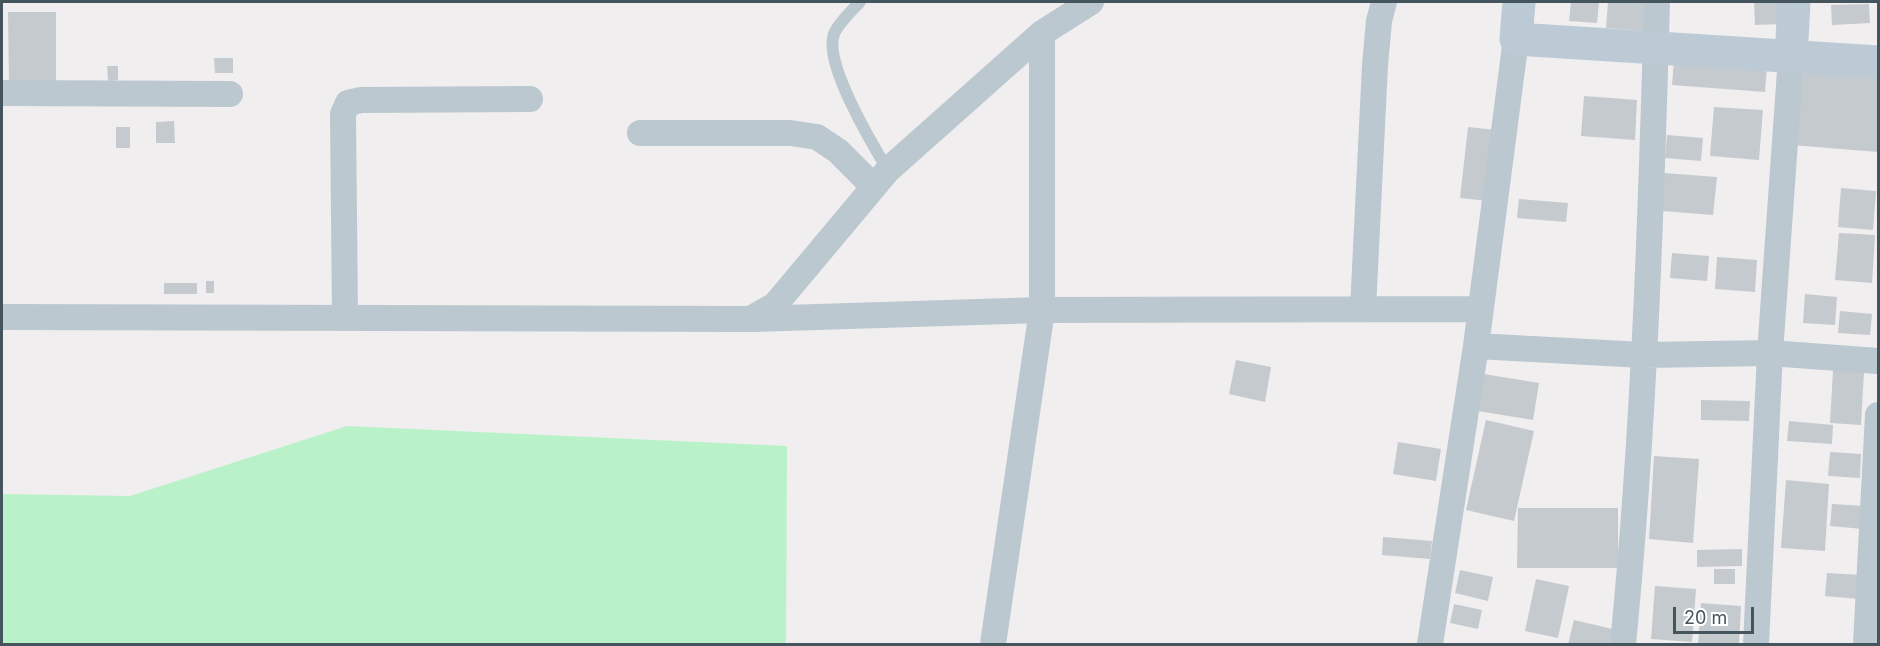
<!DOCTYPE html>
<html>
<head>
<meta charset="utf-8">
<style>
  body { margin:0 }
  #map { position:relative; width:1880px; height:646px; overflow:hidden; background:#f1eeef; font-family:Inter,sans-serif }
  canvas { display:block }
  .frame { position:absolute; inset:0; border:3px solid #45555d; pointer-events:none }
  .scale { position:absolute; left:1673px; top:607px; width:81px; height:27px; box-sizing:border-box; border:3px solid #45555d; border-top:0; padding-left:8px; font-size:18px; line-height:21px; white-space:nowrap; color:#45555d; -webkit-text-stroke:4px #fff; paint-order:stroke }
</style>
</head>
<body>
<div id="map">
<canvas width="1880" height="646"></canvas>
<div class="frame"></div>
<div class="scale">20 m</div>
</div>
<script>
const ctx = document.querySelector('canvas').getContext('2d');
ctx.lineJoin = 'round';
function fillPath(path, color) { ctx.fillStyle = color; ctx.fill(path, 'evenodd'); }
function strokePath(path, color, width, dash) { ctx.strokeStyle = color; ctx.lineWidth = width; ctx.lineCap = dash ? 'butt' : 'round'; ctx.setLineDash(dash || []); ctx.stroke(path); }
const green = new Path2D(`
  M347,426L787,446L786,644H2V494L130,496Z`);
const building = new Path2D(`
  M1571,2H1599L1597,23L1569,21Z
  M1608,2H1652L1650,31L1606,28Z
  M1754,2H1782L1783,24L1755,25Z
  M1869,4L1870,23L1832,25L1831,5Z
  M8,12H56V88H9Z
  M214,58H233V73H215Z
  M1674,59L1767,66L1765,92L1672,85Z
  M1797,65L1878,71V152L1792,145Z
  M107,66H118V80L108,81Z
  M1584,96L1637,100L1635,140L1581,136Z
  M1714,107L1763,110L1759,160L1710,156Z
  M174,121L175,143H156V122Z
  M116,127H130V148H116Z
  M1468,127L1495,130L1488,201L1460,198Z
  M1667,135L1703,138L1701,161L1665,158Z
  M1664,173L1717,177L1713,215L1662,211Z
  M1841,188L1876,191L1873,230L1838,227Z
  M1519,199L1568,203L1566,222L1517,218Z
  M1839,233L1875,235L1872,283L1835,280Z
  M1672,253L1709,256L1707,281L1670,278Z
  M1717,257L1757,260L1755,292L1715,289Z
  M206,281H214V293H206Z
  M164,283H197V294H164Z
  M1805,294L1837,297L1835,325L1803,323Z
  M1840,311L1872,314L1870,335L1838,333Z
  M1236,360L1271,367L1265,402L1229,394Z
  M1833,370L1864,372L1861,425L1830,423Z
  M1484,374L1539,383L1533,420L1478,411Z
  M1701,400L1750,401L1749,421L1701,420Z
  M1486,420L1534,431L1514,521L1466,510Z
  M1789,421L1833,425L1832,444L1787,441Z
  M1398,442L1441,449L1436,481L1393,474Z
  M1830,452L1861,454L1860,478L1828,476Z
  M1654,456L1699,459L1693,543L1649,539Z
  M1786,480L1829,484L1825,551L1781,548Z
  M1832,504L1865,506L1863,529L1830,526Z
  M1518,508H1618V568H1517Z
  M1383,537L1432,541L1430,559L1382,555Z
  M1742,549V566L1697,567V550Z
  M1714,569H1735V584H1714Z
  M1460,570L1493,577L1488,601L1455,593Z
  M1827,573L1861,575L1859,599L1825,596Z
  M1536,579L1569,586L1558,638L1525,631Z
  M1655,586L1696,589L1692,642L1651,639Z
  M1701,603L1741,606L1739,644H1698Z
  M1454,604L1482,610L1478,629L1450,623Z
  M1574,620L1617,630L1614,644H1568Z`);
const lane = new Path2D(`
  M860,2C853,9 837,26 834,34C823,62 872,144 888,170`);
const street = new Path2D(`
  M2,93L230,94
  M640,133H790L817,137L838,151L874,187
  M1363,309L1375,65L1379,21L1384,2
  M2,317L750,319L775,305L888,170L1042,33L1091,2
  M345,318L343,114L348,103L361,100L530,99
  M753,319L1042,310L1480,309
  M1476,346L1643,355L1770,353L1878,361
  M993,644L1042,310V33
  M1430,644L1476,346L1516,39
  M1623,644C1644,431 1651,216 1657,2
  M1756,644L1770,353L1791,57
  M1866,644L1878,415`);
const secondary = new Path2D(`
  M1519,2L1516,39L1878,62
  M1791,57L1794,2`);
fillPath(green, '#b9f2c9');
fillPath(building, '#c5cacf');
strokePath(lane, '#bbc8cf', 12);
strokePath(street, '#bbc8cf', 26);
strokePath(secondary, '#bbcad4', 33);
</script>
</body>
</html>
